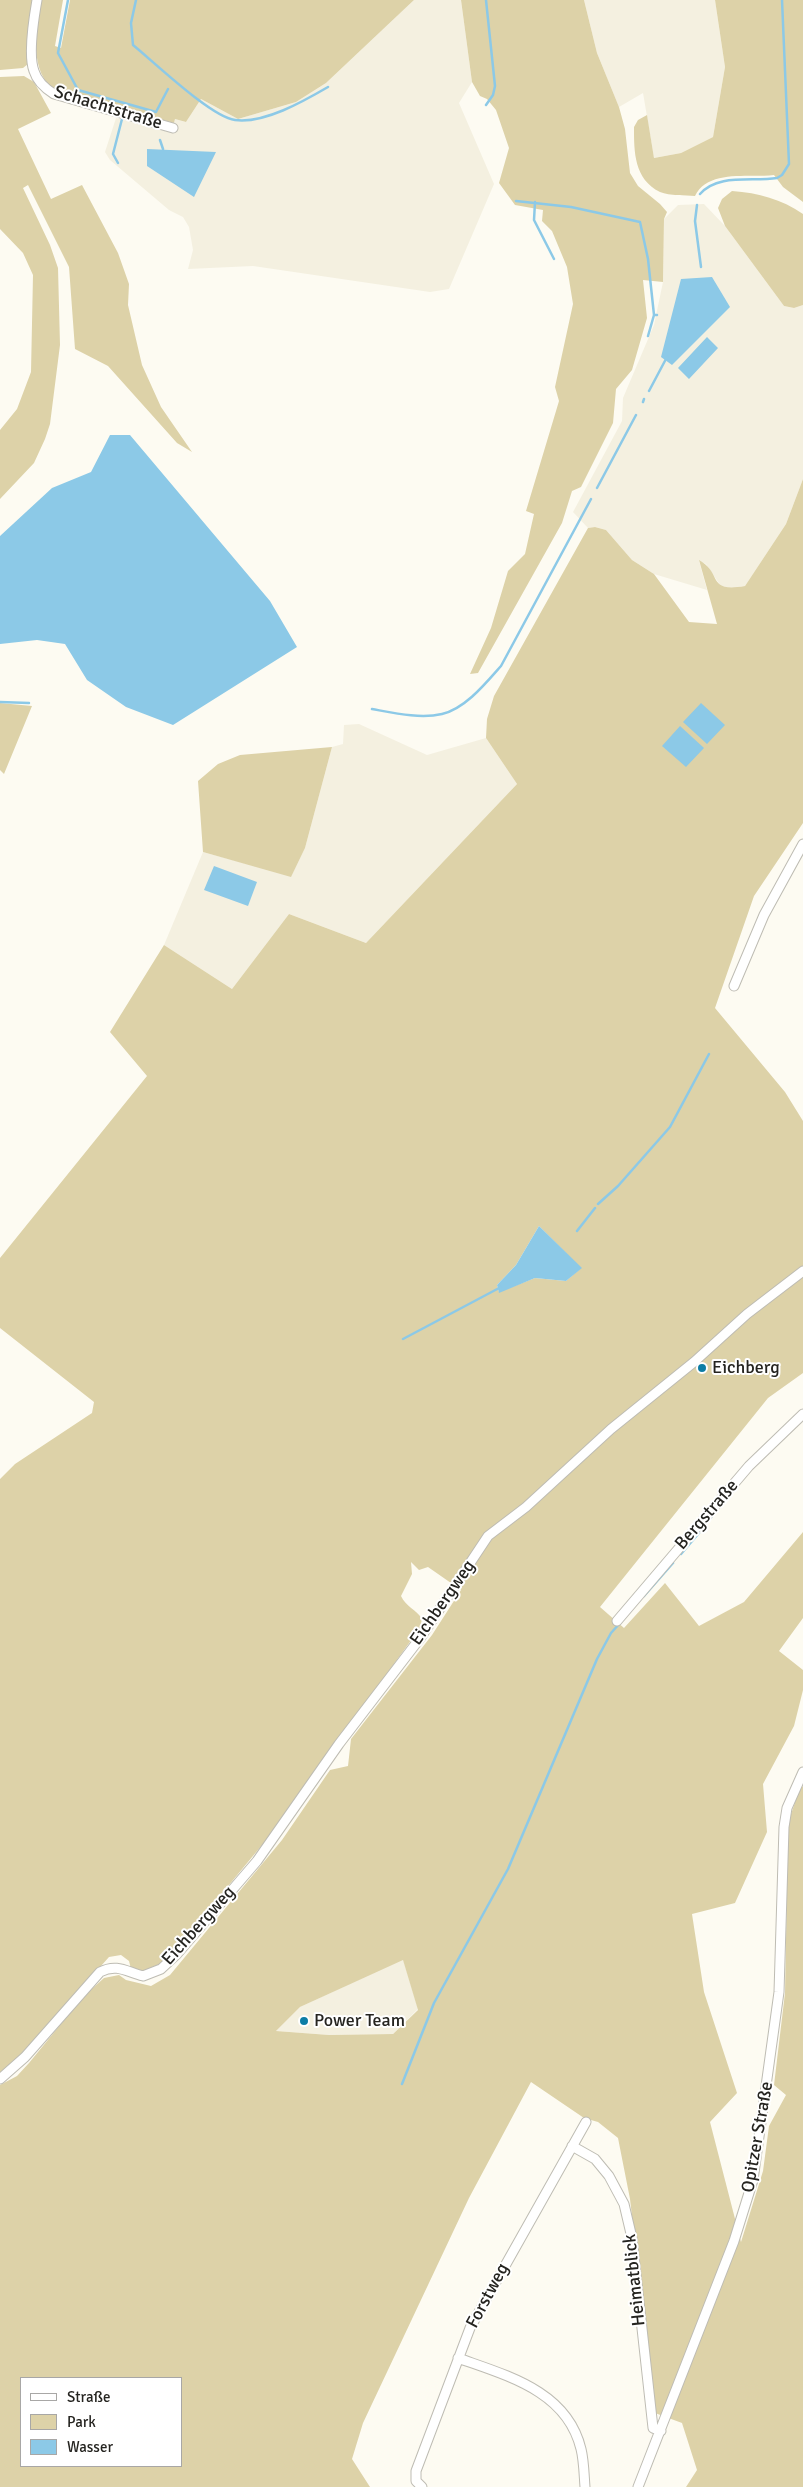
<!DOCTYPE html>
<html>
<head>
<meta charset="utf-8">
<style>
  body { margin:0 }
  #map { position:relative; width:803px; height:2487px; overflow:hidden; background:#fdfbf2; font-family:Signika,sans-serif }
  canvas { display:block }
  .legend { position:absolute; left:20px; top:2377px; width:162px; height:90px; box-sizing:border-box; background:#fff; border:1px solid #a8a7a6; margin:0; padding:6px 9px; list-style:none; font-size:15px; color:#252420 }
  .legend li { display:flex; align-items:center; gap:10px; height:25px }
  .legend b { width:25px; border:1px solid #a8a7a6 }
</style>
</head>
<body>
<div id="map">
<canvas width="803" height="2487"></canvas>
<ul class="legend">
<li><b style="height:6px;background:#fff"></b>Straße</li>
<li><b style="height:14px;background:#ddd2a8"></b>Park</li>
<li><b style="height:14px;background:#8cc9e7"></b>Wasser</li>
</ul>
</div>
<script>
const ctx = document.querySelector('canvas').getContext('2d');
ctx.lineJoin = 'round';
function fillPath(path, color) { ctx.fillStyle = color; ctx.fill(path, 'evenodd'); }
function strokePath(path, color, width, dash) { ctx.strokeStyle = color; ctx.lineWidth = width; ctx.lineCap = dash ? 'butt' : 'round'; ctx.setLineDash(dash || []); ctx.stroke(path); }
function drawText(font, color, halo, rows, align = 'center') {
  ctx.font = font + ' Signika,sans-serif'; ctx.lineWidth = 4; ctx.setLineDash([]); ctx.textBaseline = 'middle'; ctx.strokeStyle = halo; ctx.fillStyle = color; for (const [text, x, y, turn = 0] of rows) {
    ctx.save(); ctx.translate(x, y); ctx.rotate((+turn || 0) * Math.PI / 180); ctx.textAlign = isNaN(turn) ? turn : align; if (halo) ctx.strokeText(text, 0, 0); ctx.fillText(text, 0, 0); ctx.restore();
  }
}
const built = new Path2D(`
  M414,0H461L472,82L459,103L494,184L449,289L430,292L253,266L188,269L193,250L189,227L183,217L169,210L110,160L105,152L116,118L172,133L175,119L186,122L201,99L238,119L296,102L326,83Z
  M584,0H715L725,67L713,137L681,153L654,158L643,93L619,107L597,53Z
  M704,204L725,226L784,306L794,308L803,305V479L786,524L745,586L729,589L720,585L706,564L699,561L707,590L654,574L632,560L606,530L595,527L588,528L573,512L622,421L623,398L654,325L663,282L664,219L678,205Z
  M359,724L427,755L486,738L517,784L366,943L289,914L232,989L164,945L203,852L291,876L305,848L332,747L343,744L344,725Z
  M403,1959L418,2009L393,2034L329,2035L276,2031L300,2007Z`);
const green = new Path2D(`
  M0,0H32L28,64L23,68L0,70Z
  M41,0H63L55,46L61,48L70,0H414L326,83L296,102L238,119L201,99L186,122L175,119L174,123L56,90C29,75 35,27 41,0Z
  M461,0H584L597,53L619,107L625,129L630,173L638,186L660,204L667,212L664,219L663,282L643,280L647,318L632,370L616,389L613,423L581,487L572,491L562,523L478,673L470,674L491,628L508,571L525,554L534,514L526,511L559,401L555,387L573,304L567,267L552,231L542,221L543,210L515,205L499,183L509,148L496,110L487,99L480,96L472,82Z
  M715,0H803V202L783,187L774,175C750,178 708,169 695,196C685,195 670,196 660,192C634,179 634,152 634,127L638,120L647,115L654,158L681,153L713,137L725,67Z
  M24,76L34,82L51,113L18,129L51,199L82,185L118,253L129,284L128,305L142,365L161,407L192,452L177,443L108,366L75,349L69,267L28,185L23,188L50,245L58,268L60,345L50,424L45,439L34,463L0,499V430L17,409L31,372L33,275L23,253L0,229V77Z
  M732,191C759,193 781,199 803,214V305L794,308L784,306L725,226L718,208L722,199Z
  M803,479V823L754,896L715,1008L785,1092L803,1121V1373L768,1398L600,1607L624,1628L665,1583L699,1626L744,1602L803,1532V1618L779,1651L803,1670V1690L794,1726L763,1784L767,1832L735,1903L692,1914L704,1992L737,2093L710,2122L741,2242L763,2171L769,2126L786,2095L774,2085L785,1993L788,1831L790,1817L801,1785L803,1787V2487H686L697,2470L682,2423L655,2413L630,2199L618,2138L598,2122L584,2118L531,2082L469,2198L363,2423L352,2459L370,2487H0V2085L17,2076L29,2063L83,1997L104,1978L119,1975L126,1980L151,1986L170,1975L282,1840L330,1770L348,1766L351,1739L432,1635L461,1590L428,1567L419,1570L411,1562L412,1574L401,1596C406,1607 416,1609 422,1619L420,1628L267,1839L171,1955L156,1967L143,1973L131,1969L129,1961L121,1955L109,1957L22,2055L0,2074V1479L15,1464L92,1413L94,1402L0,1328V1258L147,1076L110,1032L164,945L232,989L289,914L366,943L517,784L486,738L487,719L494,696L588,528L595,527L606,530L632,560L654,574L689,622L717,624L699,560C723,573 706,593 745,586L786,524ZM539,1226L581,1268L566,1281L535,1278L499,1292L497,1285L516,1265ZM403,1960L418,2010L393,2034L329,2035L276,2031L300,2007ZM21,2378H181V2466H21Z
  M0,703L32,706L4,774L0,770Z
  M332,747L305,848L291,877L203,852L198,781L218,764L240,755Z`);
const water = new Path2D(`
  M147,149L216,152L194,197L147,166Z
  M712,277L730,307L672,365L661,357L681,279Z
  M707,337L718,348L689,379L678,368Z
  M110,435H130L270,601L297,647L173,725L126,707L87,680L65,644L37,640L0,644V536L52,488L91,472Z
  M701,703L725,725L707,744L683,722Z
  M680,726L704,748L686,767L662,746Z
  M214,866L257,882L248,906L204,890Z
  M539,1226L582,1268L566,1281L535,1278L499,1293L497,1285L516,1265Z`);
const stream = new Path2D(`
  M68,0L58,53L78,90L156,112L168,89
  M136,0L131,23L133,45C154,62 211,117 235,120C264,124 304,101 328,87
  M486,105L493,95L495,86L486,0
  M160,140L163,149
  M118,163L113,154L122,119
  M700,194C718,173 752,182 777,178L782,175L789,164L782,0
  M516,201L571,207L640,222L648,259L654,315H657
  M535,202L534,220L554,259
  M697,205L695,221L701,267
  M648,336L654,315
  M649,391L667,357
  M643,402L644,399
  M597,488L636,415
  M0,702L29,703
  M372,709C394,713 420,719 442,714C465,709 486,683 501,666L591,499
  M598,1204L618,1186L670,1127L709,1054
  M577,1231L595,1208
  M403,1339L501,1287
  M704,1526L713,1515
  M681,1554L699,1533
  M644,1596L673,1563
  M402,2084L434,2003L508,1869L597,1659L611,1633L620,1623`);
const minor = new Path2D(`
  M37,0C34,17 28,55 34,71C37,81 46,89 54,94L173,128
  M734,986L764,915L803,844
  M617,1621L749,1466L803,1414
  M0,2079L25,2057L100,1972C117,1963 127,1972 143,1976L161,1969L177,1954L257,1861L339,1744L421,1637L488,1536L526,1507L611,1429L694,1362L747,1314L803,1271
  M572,2146L595,2159L609,2176L624,2204L632,2238L653,2428L661,2431
  M458,2358C508,2376 567,2391 581,2449C584,2461 584,2475 585,2487
  M422,2487L416,2481V2471L470,2328L586,2122
  M638,2487L734,2241L753,2180L779,1992L784,1827L787,1808L803,1772`);
const markers = [
  [702,1368,5,"#0c7da5"],
  [304,2021,5,"#0c7da5"]
];
const streetNames = [
  ["Schachtstraße",108,108,17],
  ["Bergstraße",707,1515,-49],
  ["Eichbergweg",443,1603,-55],
  ["Eichbergweg",199,1926,-48],
  ["Opitzer Straße",758,2137,-80],
  ["Heimatblick",635,2280,-96],
  ["Forstweg",488,2296,-62]
];
const poiNames = [
  ["Eichberg",712,1368],
  ["Power Team",314,2021]
];
fillPath(built, '#f4f0e0');
fillPath(green, '#ddd2a8');
fillPath(water, '#8cc9e7');
strokePath(stream, '#8cc9e7', 2.5);
strokePath(minor, '#bebcb3', 11);
strokePath(minor, '#fff', 9);
for (const [x, y, r, color] of markers) { const dot = new Path2D(); dot.arc(x, y, r, 0, 2 * Math.PI); ctx.fillStyle = color; ctx.fill(dot); strokePath(dot, '#fff', 2); }
drawText('18px', '#252420', '#fff', streetNames);
drawText('18px', '#252420', '#fff', poiNames, 'left');
</script>
</body>
</html>
